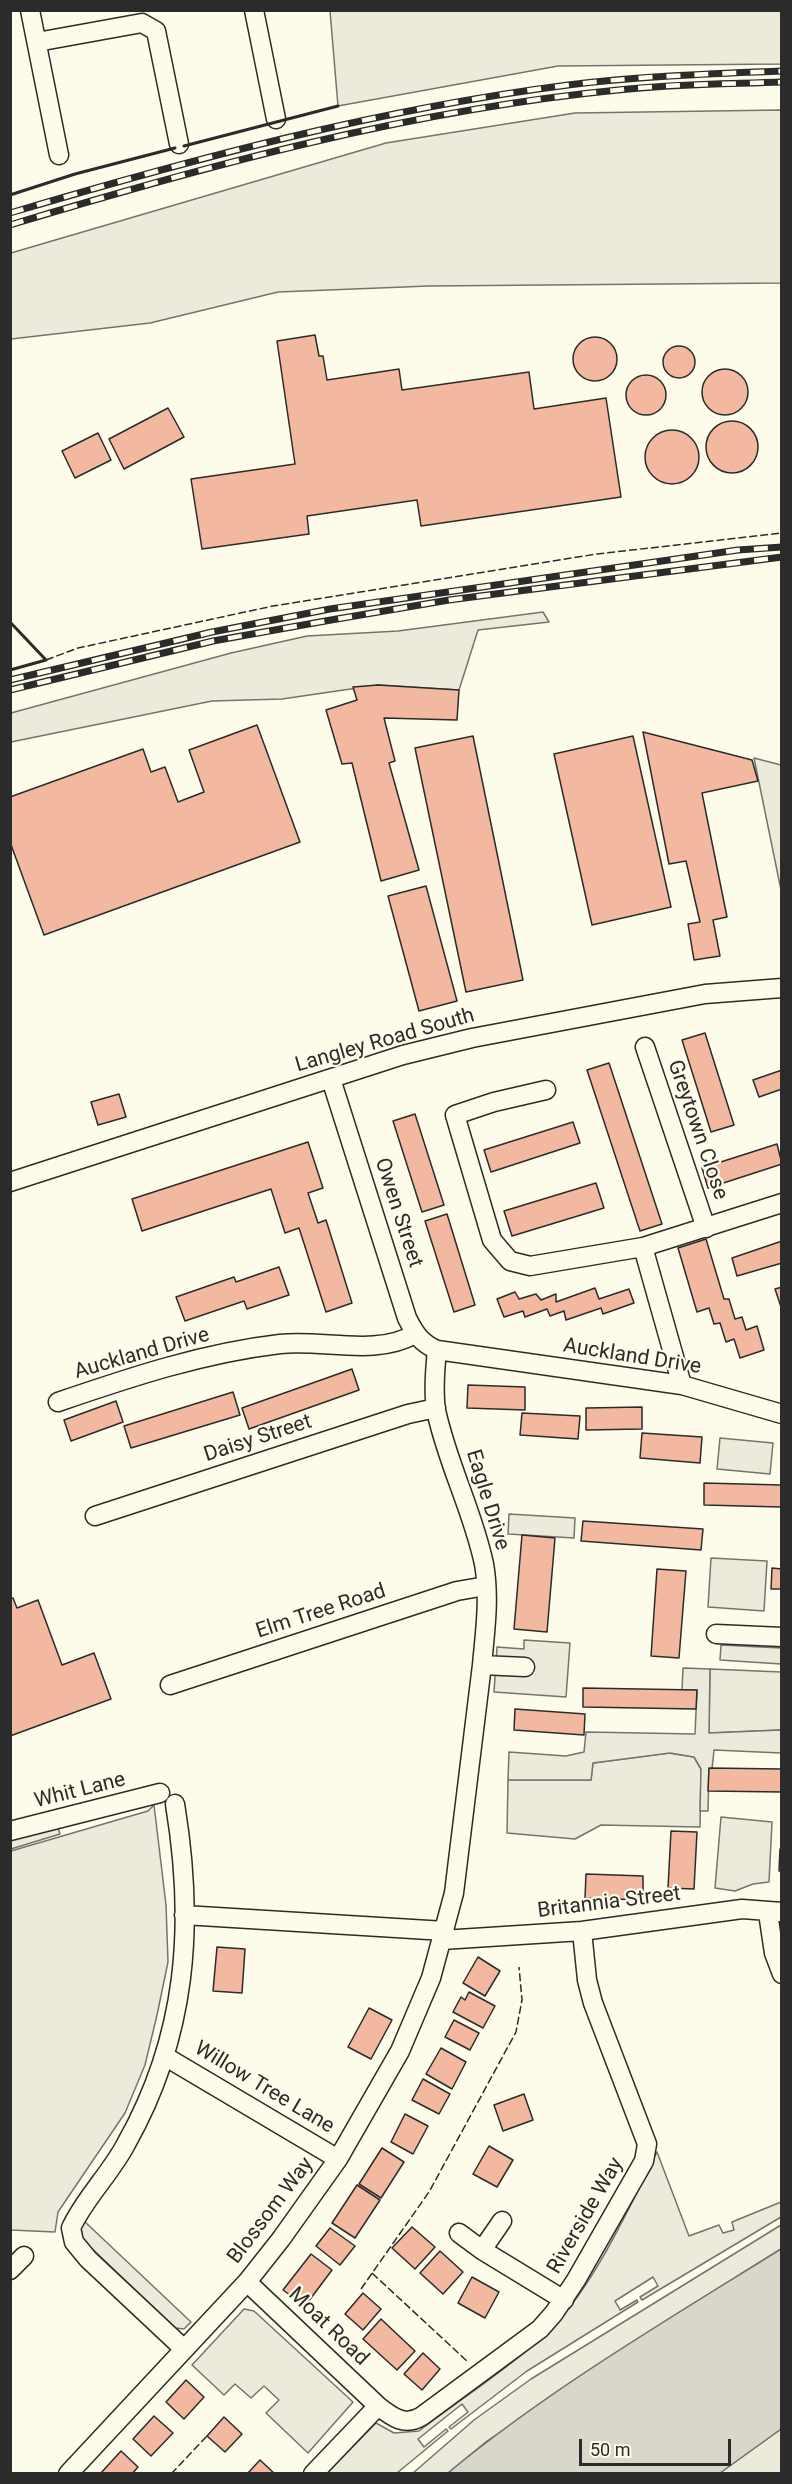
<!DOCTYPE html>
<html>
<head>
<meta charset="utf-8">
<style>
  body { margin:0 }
  #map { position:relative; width:792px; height:2484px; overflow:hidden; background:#fdfbea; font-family:Roboto,sans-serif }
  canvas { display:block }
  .frame { position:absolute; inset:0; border:12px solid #2b2b2b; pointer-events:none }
  .scale { position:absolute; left:579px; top:2439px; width:152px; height:27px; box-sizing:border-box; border:3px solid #2b2b2b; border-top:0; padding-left:8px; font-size:18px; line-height:21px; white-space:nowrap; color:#2b2b2b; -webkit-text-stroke:4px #fdfbea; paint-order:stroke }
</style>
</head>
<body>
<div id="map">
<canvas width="792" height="2484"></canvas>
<div class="frame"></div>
<div class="scale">50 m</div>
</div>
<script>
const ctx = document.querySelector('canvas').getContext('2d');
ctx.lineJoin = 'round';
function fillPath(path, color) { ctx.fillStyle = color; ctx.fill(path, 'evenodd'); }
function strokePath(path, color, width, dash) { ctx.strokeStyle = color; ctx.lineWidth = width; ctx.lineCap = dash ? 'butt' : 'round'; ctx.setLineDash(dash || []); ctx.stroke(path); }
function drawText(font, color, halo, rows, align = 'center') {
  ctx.font = font + ' Roboto,sans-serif'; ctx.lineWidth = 4.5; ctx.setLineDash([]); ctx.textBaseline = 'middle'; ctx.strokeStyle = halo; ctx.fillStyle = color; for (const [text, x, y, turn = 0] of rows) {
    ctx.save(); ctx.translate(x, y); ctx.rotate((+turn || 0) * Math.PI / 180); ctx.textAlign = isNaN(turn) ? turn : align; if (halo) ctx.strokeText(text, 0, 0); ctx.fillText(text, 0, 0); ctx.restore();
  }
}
const green = new Path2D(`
  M330,11H781V64L558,66L338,106Z
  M781,110V283L429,286L278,292L150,323L11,339V253L386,143L575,113Z
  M543,612L549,622L478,630L459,690L378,685L282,699L212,701L11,742V713L231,653L307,636L398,631Z
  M754,758L781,765V890Z
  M710,1669L781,1672V1730L709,1733Z
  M669,1753L694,1757L701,1769L700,1827L601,1825L575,1839L507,1833L508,1780H591L593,1763Z
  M154,1805L166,1905L168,1962L157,2015L145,2065L125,2113L58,2212L55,2232L11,2230V1851L148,1811Z
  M657,2152L689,2236L719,2225L723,2233L734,2230L732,2222L781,2202V2217L642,2300L640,2297L658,2286L653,2277L615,2301L620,2310L637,2300L638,2302L527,2371L451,2429L449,2427L468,2412L462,2404L418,2439L424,2447L446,2429L448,2431L397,2473L326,2474L376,2423L394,2433L419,2431C458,2401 508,2369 544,2336C590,2294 629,2208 657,2152Z
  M84,2221L191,2322L184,2329L175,2328L83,2240L81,2228Z
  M781,2225V2249L666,2321L487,2441L448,2473L412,2474L474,2420L531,2379Z
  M244,2309L254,2311L353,2402L308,2453L266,2413L279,2400L264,2386L251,2398L235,2384L224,2395L192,2365Z
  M781,2429V2473H720Z`);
const parking = new Path2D(`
  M720,1438L773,1443L770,1474L717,1469Z
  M509,1514L575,1518L574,1538L508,1534Z
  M711,1558L767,1561L764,1611L708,1607Z
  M524,1640L570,1643L566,1697L494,1692L497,1647L524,1649Z
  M721,1645L781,1648V1664L720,1660Z
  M683,1668L710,1669L709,1733L781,1730V1753L714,1750L712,1769H709L708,1811H700L701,1769L694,1757L670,1753L593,1763L591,1780H508L509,1752L566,1756L584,1752L586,1732L695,1734L697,1690H682Z
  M721,1817L772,1822L769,1882L753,1884L735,1891L715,1888Z
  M56,1822L60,1834L11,1849V1835Z`);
const water = new Path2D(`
  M781,2249V2429L720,2473H448C548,2390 670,2318 781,2249Z`);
const building = new Path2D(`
  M315,335L319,356H323L327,380L399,369L402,390L529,372L534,409L606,398L621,497L421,526L417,500L307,516L309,534L202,549L191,479L295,464L277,341Z
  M573 359a22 22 0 1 1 44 0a22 22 0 1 1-44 0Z
  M663 362a16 16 0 1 1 32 0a16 16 0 1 1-32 0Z
  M702 392a23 23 0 1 1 46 0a23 23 0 1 1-46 0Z
  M626 395a20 20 0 1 1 40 0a20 20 0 1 1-40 0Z
  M168,408L184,437L124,469L109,439Z
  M706 447a26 26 0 1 1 52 0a26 26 0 1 1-52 0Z
  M645 457a27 27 0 1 1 54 0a27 27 0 1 1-54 0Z
  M98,433L111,460L75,478L62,451Z
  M378,685L459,690L457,720L384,718L395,761L389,763L419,870L381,881L352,763L342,764L326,710L357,700L353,687Z
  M257,725L300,842L44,935L10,842V797L143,749L151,772L165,767L178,802L204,792L189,750Z
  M643,732L752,760L758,781L702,793L727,917L713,920L720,956L694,960L688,924L700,922L686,861L669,864Z
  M473,736L523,980L466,992L415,748Z
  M633,736L671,907L592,925L554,754Z
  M426,886L457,1001L419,1011L388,896Z
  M705,1033L734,1125L711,1132L682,1040Z
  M609,1063L662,1224L640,1231L587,1070Z
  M782,1070V1089L759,1097L753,1080Z
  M119,1094L126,1117L98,1125L91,1102Z
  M415,1114L444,1205L422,1212L393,1121Z
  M573,1122L580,1143L491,1172L484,1150Z
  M308,1142L323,1188L308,1193L318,1223L326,1220L352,1303L326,1312L299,1228L285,1233L271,1189L142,1231L132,1199Z
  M777,1144L782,1164L708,1188L702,1168Z
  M596,1183L604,1208L512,1236L504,1211Z
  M447,1214L475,1305L454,1312L425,1221Z
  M706,1239L724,1299H729L735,1319L742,1317L746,1330L757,1326L764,1350L740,1358L734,1339L726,1342L720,1323L714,1324L709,1308L697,1312L678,1248Z
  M782,1241V1263L737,1276L732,1258Z
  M279,1267L289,1295L247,1309L244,1301L185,1321L176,1297L234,1277L236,1282Z
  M782,1287V1310L775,1289Z
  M595,1288L599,1299L629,1289L634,1303L603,1314L601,1308L566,1320L564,1311L550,1316L547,1309L525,1317L523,1311L504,1317L497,1299L515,1292L519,1299L536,1294L541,1300L556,1294V1302Z
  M352,1369L359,1390L249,1429L242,1408Z
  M468,1385L525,1387V1410L467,1408Z
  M233,1392L240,1415L131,1448L124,1426Z
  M116,1401L123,1422L71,1441L64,1420Z
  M642,1407V1429L586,1430V1408Z
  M522,1413L580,1416L578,1439L520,1435Z
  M642,1433L702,1437L700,1463L640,1458Z
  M704,1483L781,1485V1507L704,1505Z
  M583,1521L703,1529L701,1550L581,1541Z
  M522,1535L555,1538L547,1632L514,1629Z
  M772,1568L782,1569V1589H771Z
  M657,1569L686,1571L679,1658L651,1656Z
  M13,1598L17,1608L38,1600L62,1665L94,1653L111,1699L10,1736V1599Z
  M583,1688L697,1690L696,1709L583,1707Z
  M515,1709L585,1714L584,1735L514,1730Z
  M709,1768L782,1769V1792L708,1791Z
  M671,1831L697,1832L694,1889L668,1888Z
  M780,1849H782V1871H779Z
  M586,1874L643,1876V1900L585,1898Z
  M217,1947L245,1949L242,1993L213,1991Z
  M478,1957L500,1971L485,1996L463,1983Z
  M469,1992L495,2006L483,2028L453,2012L461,1997L465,2000Z
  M369,2008L392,2020L371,2059L348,2047Z
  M454,2020L479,2033L470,2050L445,2037Z
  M441,2048L466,2062L452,2089L426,2074Z
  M423,2079L450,2094L439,2114L412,2100Z
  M524,2094L533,2120L503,2131L494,2105Z
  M405,2114L428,2126L413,2154L391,2142Z
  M489,2146L513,2160L497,2187L473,2174Z
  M382,2148L404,2162L381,2198L359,2184Z
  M357,2185L380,2200L355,2238L332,2223Z
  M412,2227L435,2247L415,2269L392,2248Z
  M330,2228L355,2246L340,2265L316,2246Z
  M440,2251L463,2272L443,2294L420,2273Z
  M311,2254L332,2270L305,2306L283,2290Z
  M472,2277L499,2292L485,2318L458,2303Z
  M363,2293L381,2309L363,2330L345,2314Z
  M381,2319L415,2351L397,2370L363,2339Z
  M423,2353L440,2369L422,2390L404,2374Z
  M186,2380L204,2397L184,2419L166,2402Z
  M154,2416L173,2433L151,2456L133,2439Z
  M224,2417L242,2434L225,2452L207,2436Z
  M121,2451L138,2467L132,2474H100Z
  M260,2460L275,2474H247Z`);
const street = new Path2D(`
  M30,10L59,155
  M254,10L276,119
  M37,42L142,23L156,31L179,144
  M645,1047L706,1228
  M331,1079L407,1318C415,1334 421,1343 437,1350L682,1385L782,1414
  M546,1090L494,1102L455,1115L492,1240L510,1261L530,1266L643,1247L682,1385
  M10,1182L403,1055L472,1038L705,994L782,988
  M643,1247L782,1203
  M437,1350C435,1369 433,1390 436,1410C447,1463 473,1511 484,1564C490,1598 485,1632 482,1665L525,1667
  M58,1402C131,1377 203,1353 280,1344C324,1339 375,1357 415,1334
  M95,1516L408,1414L436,1408
  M716,1634L782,1637
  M170,1685L457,1591L486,1586
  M175,1804C195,1925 187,2036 126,2144C111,2173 84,2199 71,2228L74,2242L88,2259L184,2349
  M10,1831L160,1793
  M768,1913L774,1953L782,1974
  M184,1915L445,1931
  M442,1940L582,1931L742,1909L782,1912
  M166,2057L338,2159
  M459,2233L482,2250L564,2300
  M482,2250L502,2221
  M10,2270L24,2256
  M247,2282L378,2406C392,2417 405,2427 422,2416L540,2329L554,2313L576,2280L644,2161L647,2144L593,2003L587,1980L582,1931
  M68,2474L247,2282L281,2239L338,2159L400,2051L431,1978L454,1893L482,1665
  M313,2474L378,2406`);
const rail = new Path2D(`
  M10,213C193,159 379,109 568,85C639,76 710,74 782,71
  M10,225C209,165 411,110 618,90C672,84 727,84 782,82
  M10,680L212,632L330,609L738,550L782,547
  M10,690L213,641L331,620L449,600L782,557`);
const fence = new Path2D(`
  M46,660L78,648L273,606L597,554L782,533
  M372,2273L468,2362
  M361,2289L429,2192L516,2032L522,2000L519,1967
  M171,2474L207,2436`);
const wall = new Path2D(`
  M184,146L338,106
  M10,195L75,174L175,148
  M10,622L46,660L10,670`);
const streetNames = [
  ["Langley Road South",385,1041,-16],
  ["Greytown Close",697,1130,71],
  ["Owen Street",398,1213,72],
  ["Auckland Drive",142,1354,-16],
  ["Auckland Drive",632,1357,9],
  ["Daisy Street",258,1439,-18],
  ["Eagle Drive",487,1500,73],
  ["Elm Tree Road",321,1612,-18],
  ["Whit Lane",80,1791,-14],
  ["Britannia Street",609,1903,-7],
  ["Willow Tree Lane",264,2088,31],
  ["Blossom Way",271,2211,-53],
  ["Riverside Way",586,2216,-60],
  ["Moat Road",328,2327,44]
];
fillPath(green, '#ecebdb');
strokePath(green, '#74746e', 1.5);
fillPath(parking, '#eceadb');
strokePath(parking, '#74746e', 1.5);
fillPath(water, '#d8d7c9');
strokePath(water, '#74746e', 1.5);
fillPath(building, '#f2b8a0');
strokePath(building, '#2b2b2b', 1.5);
strokePath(street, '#2b2b2b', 21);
strokePath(street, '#fdfbea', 18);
strokePath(rail, '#2b2b2b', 7);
strokePath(rail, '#fdfbea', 4.5, [14]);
strokePath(fence, '#2b2b2b', 1.5, [8, 3]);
strokePath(wall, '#2b2b2b', 3);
drawText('21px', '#2b2b2b', '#fdfbea', streetNames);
</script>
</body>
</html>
